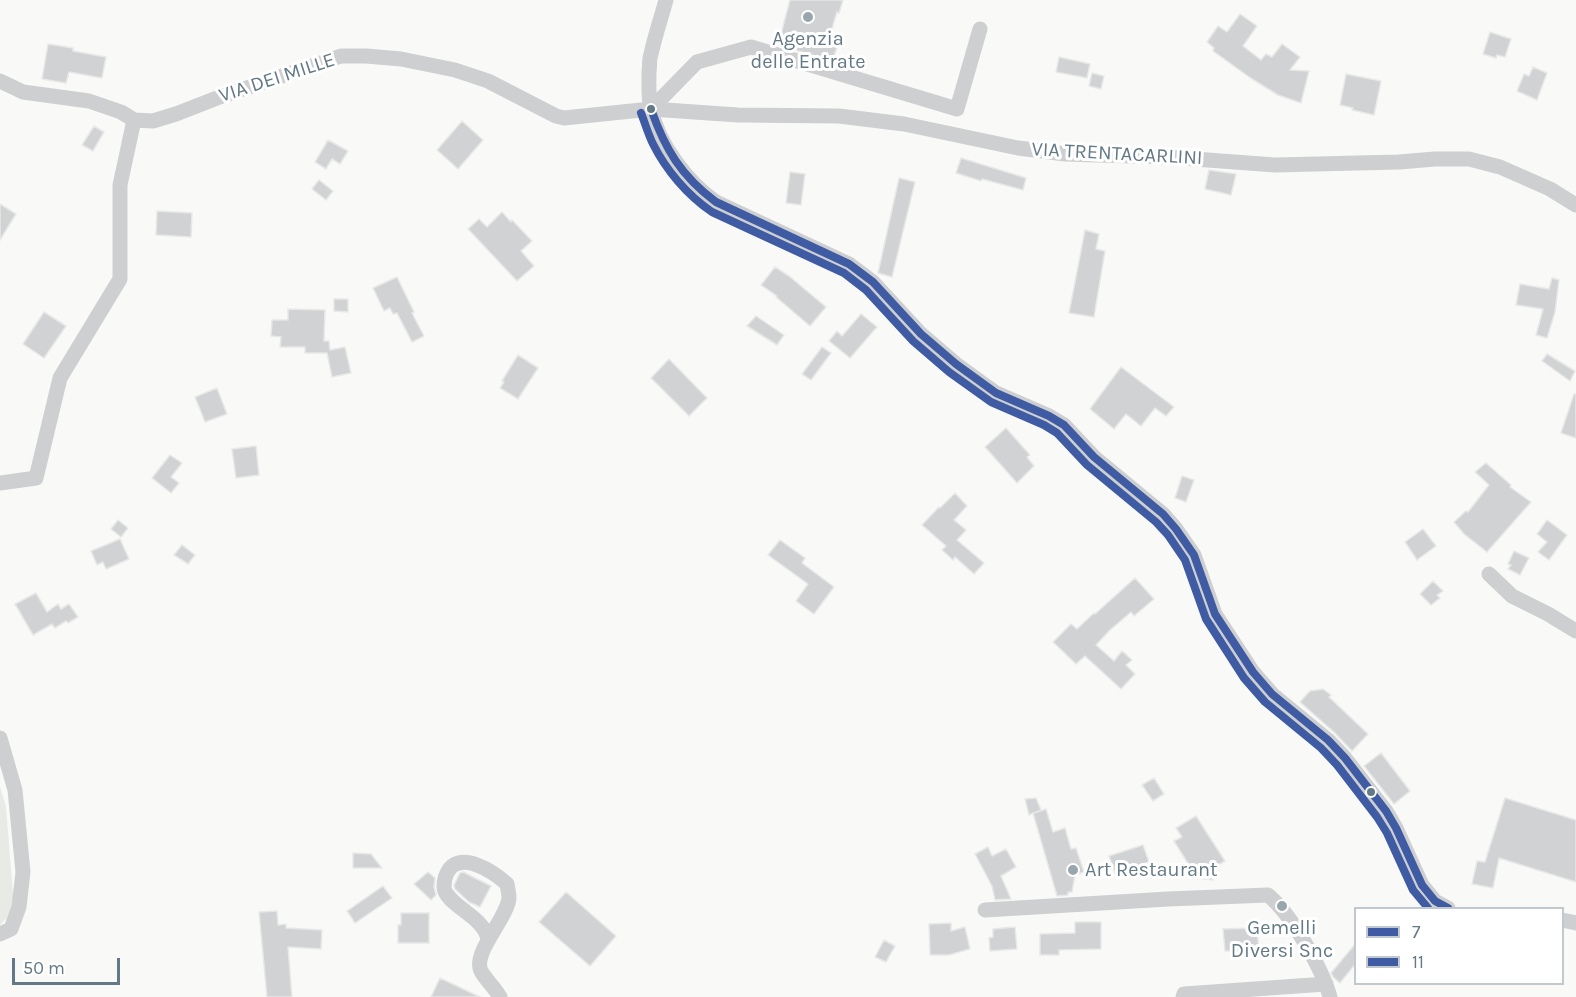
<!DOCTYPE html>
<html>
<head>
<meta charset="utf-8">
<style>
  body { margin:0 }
  #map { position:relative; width:1576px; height:997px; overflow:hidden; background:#f9f9f8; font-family:Karla,sans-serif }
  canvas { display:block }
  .legend { position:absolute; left:1354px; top:907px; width:210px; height:78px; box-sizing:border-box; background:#fff; border:2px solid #c1c9ce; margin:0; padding:8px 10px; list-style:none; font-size:18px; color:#637985 }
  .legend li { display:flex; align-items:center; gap:12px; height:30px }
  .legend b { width:30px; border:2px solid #c1c9ce }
  .scale { position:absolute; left:12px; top:958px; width:108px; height:27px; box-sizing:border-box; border:3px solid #637985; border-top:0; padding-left:8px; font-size:18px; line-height:21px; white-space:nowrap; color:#637985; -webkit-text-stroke:4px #fff; paint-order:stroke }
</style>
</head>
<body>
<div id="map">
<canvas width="1576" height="997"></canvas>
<ul class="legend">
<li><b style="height:8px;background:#3e5ba3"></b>7</li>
<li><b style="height:8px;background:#3e5ba3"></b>11</li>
</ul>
<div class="scale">50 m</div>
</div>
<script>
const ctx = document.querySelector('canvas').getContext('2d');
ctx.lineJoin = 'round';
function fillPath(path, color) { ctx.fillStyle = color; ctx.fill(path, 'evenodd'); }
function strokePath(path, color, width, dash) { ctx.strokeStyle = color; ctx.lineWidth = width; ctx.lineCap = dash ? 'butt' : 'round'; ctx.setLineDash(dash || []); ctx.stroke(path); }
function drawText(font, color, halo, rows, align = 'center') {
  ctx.font = font + ' Karla,sans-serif'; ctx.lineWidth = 6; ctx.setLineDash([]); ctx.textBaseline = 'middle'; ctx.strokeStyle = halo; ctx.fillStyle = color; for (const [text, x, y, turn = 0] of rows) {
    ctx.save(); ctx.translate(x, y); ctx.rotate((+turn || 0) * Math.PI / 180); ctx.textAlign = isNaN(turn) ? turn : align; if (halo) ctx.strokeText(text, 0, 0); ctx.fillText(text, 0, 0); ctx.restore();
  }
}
const green = new Path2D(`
  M0,787L6,807L14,906L7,918L0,925Z`);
const building = new Path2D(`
  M790,0H843L839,13L837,12L830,35L838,45L832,61L778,45Z
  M1240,14L1257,26L1243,46L1261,60L1266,54L1272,57L1282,44L1300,57L1290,70L1309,71L1301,103L1278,95L1252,79L1213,51L1214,48L1207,42L1218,26L1227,32Z
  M1490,32L1511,39L1505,57L1497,55L1496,58L1483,54Z
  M48,44L73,48V51L106,57L102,78L69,72L66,83L42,79Z
  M1059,57L1090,64L1087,78L1056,72Z
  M1533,67L1547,73L1537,100L1517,91L1524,74L1529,76Z
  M1092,73L1104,76L1101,89L1089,86Z
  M1346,74L1381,81L1374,115L1352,110L1353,108L1340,105Z
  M462,121L483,140L458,169L437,150Z
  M94,126L104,132L93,151L82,145Z
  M328,140L348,151L340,164L332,159L326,169L315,162Z
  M961,158L1026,178L1023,190L982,179L981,181L956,173Z
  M1209,170L1236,174L1231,195L1205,189Z
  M790,172L805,174L801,205L786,203Z
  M899,178L915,182L892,277L878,273Z
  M319,180L333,191L326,200L312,189Z
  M0,204L16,214L0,240Z
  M157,211L192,213L191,237L156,235Z
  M502,212L511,222L512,220L532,241L521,251L534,266L517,281L468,229L479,219L487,227Z
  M1085,230L1099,234L1096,249L1105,251L1094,317L1069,313Z
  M775,267L789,276L826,307L810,326L776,297L777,296L761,285Z
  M397,277L414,312L412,313L424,336L412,342L397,313L393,314L390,308L384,311L373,288Z
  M1552,278L1559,280L1555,312L1547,338L1536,335L1543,309L1516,305L1520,284L1549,289Z
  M334,299H348V312L334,311Z
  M288,309L325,310L324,341H329L330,350L345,347L351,373L332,377L327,353H305V347H280L281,337L271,336L272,320H288Z
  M44,312L66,326L44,358L23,344Z
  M861,314L877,327L850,358L829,341L837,331L842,336Z
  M756,316L784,335L777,345L747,326Z
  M822,347L831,353L811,380L802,374Z
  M1547,354L1575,371L1570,381L1542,361Z
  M518,355L538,368L518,399L500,388L504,382L502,381Z
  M669,359L707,398L689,416L651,378Z
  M1121,367L1174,407L1166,416L1155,408L1141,426L1126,414L1114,429L1090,409Z
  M217,388L227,414L205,422L195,397Z
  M1574,394H1576V438L1561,433Z
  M1006,428L1030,455L1027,457L1034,466L1017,483L985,447Z
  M256,446L259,475L236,478L232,449Z
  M170,455L182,463L171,477L179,483L171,493L152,478Z
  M1486,463L1511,485L1510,487L1531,502L1487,552L1464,534L1454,522L1466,511L1468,512L1489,485L1475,472Z
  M1182,476L1194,480L1186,502L1175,498Z
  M955,493L967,506L954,520L966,530L957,540L984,563L974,574L955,557L953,560L942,550L946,546L922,525L939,507L940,508Z
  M118,520L128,528L121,537L111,529Z
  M1547,520L1567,535L1549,560L1538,552L1547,542L1537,534Z
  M1423,529L1436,546L1417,560L1405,542Z
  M120,539L129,559L106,569L103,562L97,565L91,551Z
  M780,540L805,558L802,563L834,587L814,614L796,601L808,584L768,555Z
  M182,545L195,555L188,564L174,555Z
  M1514,551L1529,558L1520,575L1508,569L1511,565L1508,564Z
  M1135,578L1154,599L1134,616L1131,612L1110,630L1096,645L1114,661L1122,651L1132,660L1126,665L1135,674L1121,689L1085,656L1076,664L1053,642L1071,624L1077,629L1094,613L1095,614Z
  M1433,581L1443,591L1437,595L1440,598L1431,605L1420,594Z
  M36,593L47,612L58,604L61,609L69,604L78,617L68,623L66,621L55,628L52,624L33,635L15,604Z
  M1323,689L1331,695L1329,697L1368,734L1352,751L1335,733L1300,702L1310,691Z
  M1381,753L1410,791L1394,804L1364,766Z
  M1154,778L1164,794L1153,801L1142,785Z
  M1036,798L1041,810L1034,813L1046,809L1053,832L1065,828L1071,849L1076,848L1084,872L1075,875L1072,892H1068V895L1057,896L1033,813L1029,815L1025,799Z
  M1505,798L1576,820V882L1499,858L1493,888L1472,884L1477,861L1485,862Z
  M1196,816L1225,861L1209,871L1213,880L1197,878L1174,841L1182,837L1176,828Z
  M1143,845L1149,862L1115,873L1109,856Z
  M988,847L992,856L1006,849L1016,867L1001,876L1011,899L995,900L992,886L975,854Z
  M353,853L371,854L382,868H353Z
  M428,872L435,878L434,887L436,895L431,900L414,884Z
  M463,872L491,886L480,907L469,902L455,889L454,885L460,873Z
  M383,886L392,898L355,923L347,911Z
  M566,892L616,936L590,966L539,922Z
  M277,911L278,925L286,924V928L322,930L321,949L288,947L292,997H267L259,912Z
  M401,913H429V943H398V925H401Z
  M1075,922H1101V949L1059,950V955H1040V934L1075,933Z
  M951,923V931L965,927L970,949L949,955H930L929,924Z
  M1015,927L1017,949L990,951L989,938L993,937V929Z
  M1257,928L1259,951H1225L1223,929Z
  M884,940L895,946L886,962L875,957Z
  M1356,943V963L1340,983L1334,978L1331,973Z
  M440,978L480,997H431Z`);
const minor = new Path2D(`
  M666,0C661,18 655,36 651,54C649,59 650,66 649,72C649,84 648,97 651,109C658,144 688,183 716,202L849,264L873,282L921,334L956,364L996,393L1049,416L1064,425L1094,457L1163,514L1176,529L1194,555L1215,614L1253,672L1272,694L1328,740L1345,758L1386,811L1396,828L1422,885L1435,901L1448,908
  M0,81L23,92L89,101L121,112L134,120L153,121L176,114L217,98L341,56H366L401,59L455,70L488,81L556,116L564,118L651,109L738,115L839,116L904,124L1018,148L1065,154L1167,157L1275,165L1399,162L1435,159H1469L1500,167L1550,189L1576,205
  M651,109L697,62L751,47L957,109L980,29
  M0,483L36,478L60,378L120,279V185L134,120
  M1489,574L1512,596L1548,614L1576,631
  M0,738L15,790L23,872L19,907L11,929L0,934
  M985,910L1168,899L1268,895C1291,914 1322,968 1330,997
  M1562,920L1576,923
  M488,940C486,917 445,905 444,887C444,883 445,877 447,873C459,848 495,873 507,884C508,889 509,894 509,898C507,919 472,953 481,971C486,980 495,988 500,997
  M1183,997L1184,994L1326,984`);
const bus1 = new Path2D(`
  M651,109C665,149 681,176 716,202L849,264L873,282L921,334L956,364L996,393L1049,416L1064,425L1094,457L1163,514L1176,529L1194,555L1215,614L1253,672L1272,694L1328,740L1345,758L1386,811L1396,828L1422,885L1435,901L1448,908`);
const bus2 = new Path2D(`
  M641,113C645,123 648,134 653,144C666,170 687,195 712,212L844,273L866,290L913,341L949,372L991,402L1044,425L1057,433L1087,465L1156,522L1168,535L1185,560L1206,619L1244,678L1265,702L1321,748L1337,765L1377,817L1387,833L1413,890L1428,908`);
const markers = [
  [808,17,6,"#98a6ad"],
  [651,109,5,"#637985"],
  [1371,792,5,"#637985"],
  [1073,870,6,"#98a6ad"],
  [1282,906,6,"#98a6ad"]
];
const poiNames = [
  ["Agenzia",808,39],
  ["delle Entrate",808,62],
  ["Art Restaurant",1085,870,"left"],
  ["Gemelli",1282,928],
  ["Diversi Snc",1282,951]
];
const streetNames = [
  ["VIA DEI MILLE",277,78,-18],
  ["VIA TRENTACARLINI",1117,154,3]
];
fillPath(green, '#e8ebe5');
fillPath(building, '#d0d2d3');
strokePath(building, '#e8e8e8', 1.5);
strokePath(minor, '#cecfd0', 15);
strokePath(bus1, '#3e5ba3', 8);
strokePath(bus2, '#3e5ba3', 8);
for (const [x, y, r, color] of markers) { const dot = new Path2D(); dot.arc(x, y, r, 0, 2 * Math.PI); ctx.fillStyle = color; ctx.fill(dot); strokePath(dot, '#fff', 2); }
drawText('20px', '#637985', '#fff', poiNames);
drawText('20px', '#637985', '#fff', streetNames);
</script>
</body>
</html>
